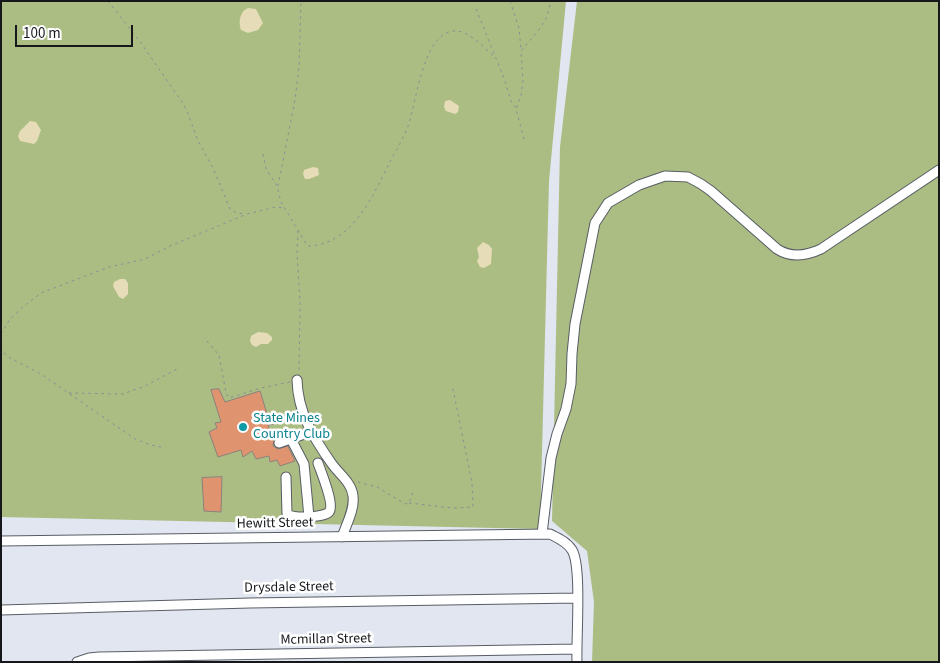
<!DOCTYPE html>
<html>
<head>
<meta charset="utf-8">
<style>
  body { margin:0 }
  #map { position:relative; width:940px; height:663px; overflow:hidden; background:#e1e6f0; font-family:"Source Sans 3",sans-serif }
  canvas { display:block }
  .frame { position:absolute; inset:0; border:2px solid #15171b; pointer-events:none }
  .scale { position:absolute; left:15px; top:25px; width:118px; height:22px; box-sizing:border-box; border:2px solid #15171b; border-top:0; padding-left:6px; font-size:15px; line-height:18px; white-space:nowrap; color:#15171b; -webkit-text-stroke:4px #fff; paint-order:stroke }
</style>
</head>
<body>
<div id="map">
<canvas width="940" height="663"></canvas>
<div class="frame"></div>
<div class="scale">100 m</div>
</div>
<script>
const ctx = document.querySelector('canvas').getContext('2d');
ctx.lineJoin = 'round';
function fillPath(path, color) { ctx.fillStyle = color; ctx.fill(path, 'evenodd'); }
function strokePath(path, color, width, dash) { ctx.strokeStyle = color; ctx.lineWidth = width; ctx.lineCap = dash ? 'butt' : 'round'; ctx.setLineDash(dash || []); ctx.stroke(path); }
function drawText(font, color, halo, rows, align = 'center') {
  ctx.font = font + ' "Source Sans 3",sans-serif'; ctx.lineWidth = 5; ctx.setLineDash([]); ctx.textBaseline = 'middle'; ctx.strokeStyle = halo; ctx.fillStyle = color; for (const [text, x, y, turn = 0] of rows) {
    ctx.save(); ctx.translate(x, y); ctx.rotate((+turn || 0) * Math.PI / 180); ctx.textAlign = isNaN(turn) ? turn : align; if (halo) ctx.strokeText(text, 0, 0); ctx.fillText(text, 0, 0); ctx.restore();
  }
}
const green = new Path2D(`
  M1,1H566L549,181L540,529L1,517Z
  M577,1H939V662H592L594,602L587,551L552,521L560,147Z`);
const sand = new Path2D(`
  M248,8L256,9L263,23L258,30L248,33L241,30C238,22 240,11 248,8Z
  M450,100L459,106L458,112L455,114L446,111L444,107L445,101Z
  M30,121L36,122L41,130L37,141L34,144L20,141L18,136L20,131Z
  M313,167L318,168L319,175L309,179H305L303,174L304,170Z
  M483,242L489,245L492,249L491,264L484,268L480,267L477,261L479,257L477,248Z
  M120,279H125L128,283V294L123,299L119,297L113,286L114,282Z
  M258,332L267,333L272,337V340L268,344H261L256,347L252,345L250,341L251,336Z`);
const building = new Path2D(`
  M219,389L225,402L260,391L268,417L273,414L275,424L268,425L274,440L273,446L278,449L288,446L295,461L280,466L277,460L270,462L269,456L256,459L252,451L243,457L241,450L218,457L209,432L217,428L215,423L221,422L211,390Z
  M222,477L221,512L204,511L202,478Z`);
const path = new Path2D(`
  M108,1L141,43L182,102L187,111L198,141L213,168L230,209L237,213L246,214
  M510,1L519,28L521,50
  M476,9L504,78L511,101L516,108
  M524,139L516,109L521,96L523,81L521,51C533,36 550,22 550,1
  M263,154L266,169L277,186L281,202L305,242L308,246C353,245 374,193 391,160C397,149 404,137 408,126C417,102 422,34 454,31C469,30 484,48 495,57
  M278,186L295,100L299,67L301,1
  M298,231L297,253L300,303L299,371
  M1,334L10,319L24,306L41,293L109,267L145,259L170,246L247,214L276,207L284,208
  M207,341L219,355L226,393L229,398L261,388L290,382
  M1,347L5,354L10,358L41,374L135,439L151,445L165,448
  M69,393L123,394L145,386L179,368
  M358,482L377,487L405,504L409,503L413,492
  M409,503L453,508L473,507L472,483L453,389`);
const minor = new Path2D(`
  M297,380C298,413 313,437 332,464C339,474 352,483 353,496C355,509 346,525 342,537
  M291,439L304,464L309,517
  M279,443L310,432
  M286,477L287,514C293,518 303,517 310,517C315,516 325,516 329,512C335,505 321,472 318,463
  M542,534L551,458L557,434L566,409L571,384L572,354L575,324L595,223L608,203L639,185L665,176L688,177L701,184L711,191L777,249C791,258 806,256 821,249L939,170
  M1,541L550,534C558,538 567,542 572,550C582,566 576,639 577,662
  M1,610L250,603L577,598
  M77,662L89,658L99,657L576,649`);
const markers = [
  [243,427,5,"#0f9aa8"]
];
const cultureNames = [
  ["State Mines",253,419],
  ["Country Club",253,435]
];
const streetNames = [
  ["Hewitt Street",275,524,-1],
  ["Drysdale Street",289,588,-1],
  ["Mcmillan Street",326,640,-1]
];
fillPath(green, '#abbd82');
fillPath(sand, '#e6ddb8');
fillPath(building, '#df946f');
strokePath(building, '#8c827d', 1);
strokePath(minor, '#585d65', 11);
strokePath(path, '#8a8d95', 1, [2.5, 4]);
strokePath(minor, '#fff', 9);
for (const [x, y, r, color] of markers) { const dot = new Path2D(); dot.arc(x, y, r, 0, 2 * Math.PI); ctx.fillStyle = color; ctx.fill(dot); strokePath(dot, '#fff', 2); }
drawText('14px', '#0d838f', '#fff', cultureNames, 'left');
drawText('14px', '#15171b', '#fff', streetNames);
</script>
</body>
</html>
